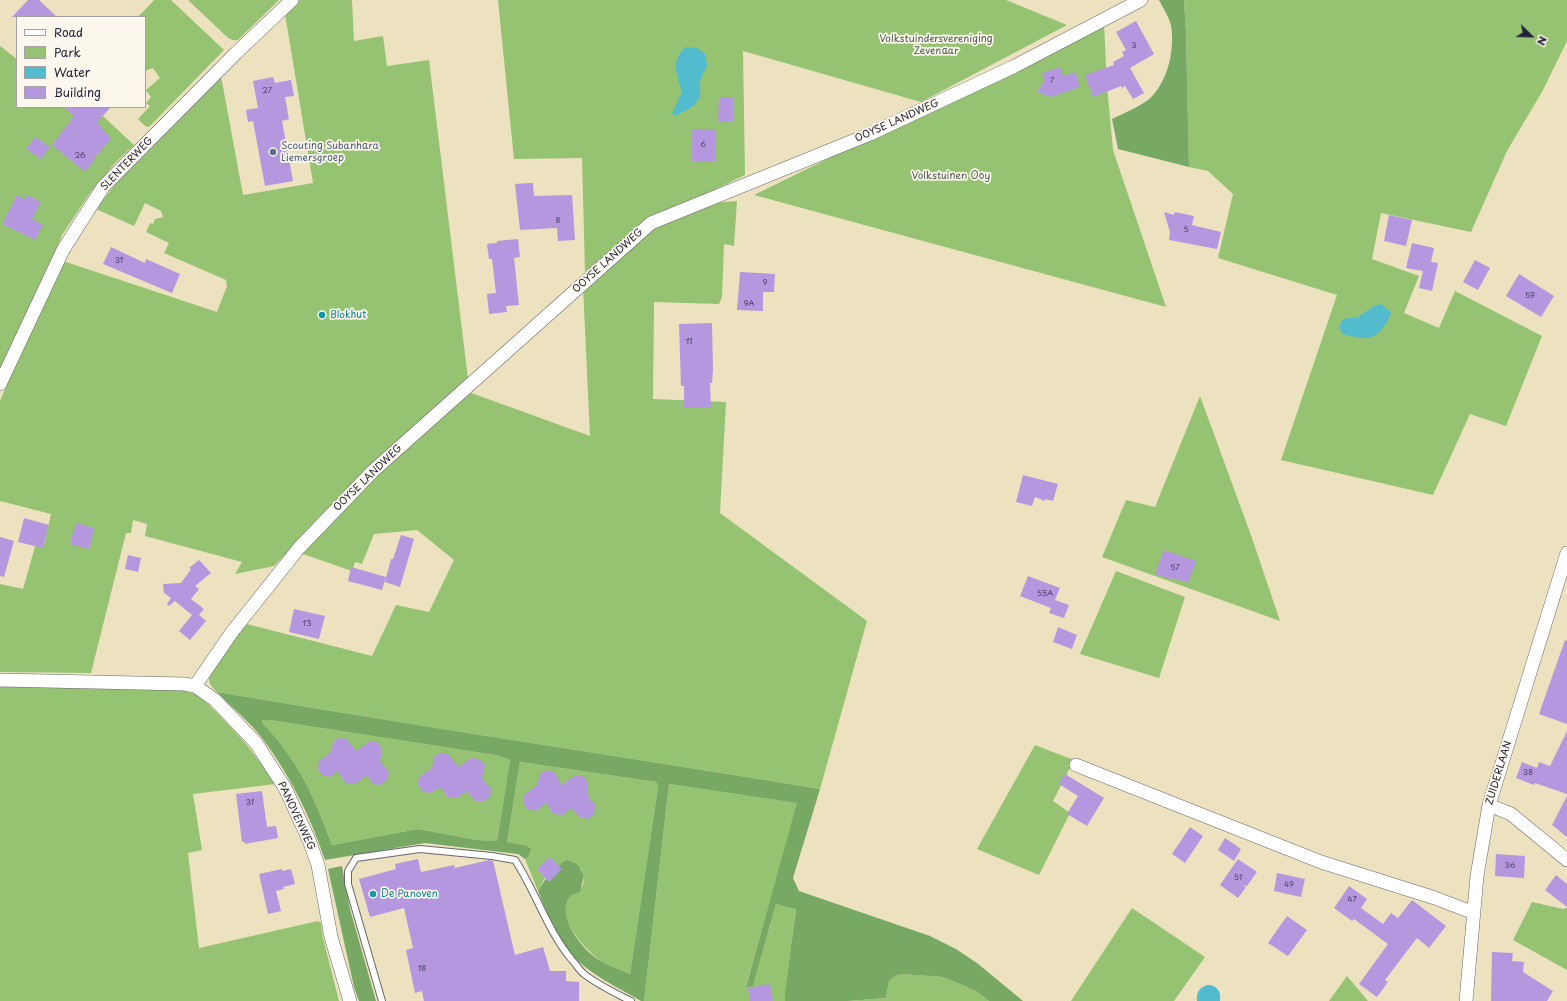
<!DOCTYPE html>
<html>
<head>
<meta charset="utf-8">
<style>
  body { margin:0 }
  #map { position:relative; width:1567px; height:1001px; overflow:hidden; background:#ece2c0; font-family:"Playpen Sans",sans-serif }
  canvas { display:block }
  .legend { position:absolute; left:16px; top:16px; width:130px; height:92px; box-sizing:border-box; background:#fbf7ec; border:1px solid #a4a2a5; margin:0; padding:5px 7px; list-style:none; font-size:12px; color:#22223b }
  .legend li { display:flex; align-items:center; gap:8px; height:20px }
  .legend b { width:20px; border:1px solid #a4a2a5 }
  .north { position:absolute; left:1511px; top:16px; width:40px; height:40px; -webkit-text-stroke:3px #fbf7ec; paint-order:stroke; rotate:113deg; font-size:11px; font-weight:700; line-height:16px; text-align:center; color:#22223b }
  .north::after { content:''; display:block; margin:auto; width:14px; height:18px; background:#22223b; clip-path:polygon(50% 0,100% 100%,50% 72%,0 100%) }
</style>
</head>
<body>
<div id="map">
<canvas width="1567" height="1001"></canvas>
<ul class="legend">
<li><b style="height:5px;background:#fff"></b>Road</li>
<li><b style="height:11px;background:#95c372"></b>Park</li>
<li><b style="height:11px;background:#52bcce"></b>Water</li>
<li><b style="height:11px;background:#b497de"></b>Building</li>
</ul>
<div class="north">N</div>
</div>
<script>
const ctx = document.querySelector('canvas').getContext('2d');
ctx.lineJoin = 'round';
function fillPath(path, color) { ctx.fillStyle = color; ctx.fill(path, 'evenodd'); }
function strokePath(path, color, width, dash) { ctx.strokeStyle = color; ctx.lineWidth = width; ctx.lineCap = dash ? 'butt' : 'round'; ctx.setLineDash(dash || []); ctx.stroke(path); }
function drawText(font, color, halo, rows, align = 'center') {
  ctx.font = font + ' "Playpen Sans",sans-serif'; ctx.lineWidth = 3.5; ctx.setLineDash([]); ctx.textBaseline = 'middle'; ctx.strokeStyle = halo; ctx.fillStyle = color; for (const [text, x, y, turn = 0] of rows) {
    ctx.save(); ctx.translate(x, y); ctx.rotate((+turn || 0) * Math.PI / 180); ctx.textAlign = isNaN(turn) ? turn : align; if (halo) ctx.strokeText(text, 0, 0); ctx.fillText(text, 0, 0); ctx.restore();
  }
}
const green = new Path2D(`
  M154,0H171L224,50L149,127L145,126L138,119L150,106L146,103L151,97L146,90L160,78L153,68L145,71V17H138Z
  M188,0H279L238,40C232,41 230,39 226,36Z
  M300,0H352L354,41L383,36L387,66L429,60L468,379L373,465L274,566L235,574L242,562L145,536L147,524L133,520L131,533H126L91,673L0,672V584L23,589L36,543L44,545L51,514L0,501V401L22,350L63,261L217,312L227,286L226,280L164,253L169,243L146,232L150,223L153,224L155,219L163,217L161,211L145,203L134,226L96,209L121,177L221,76L243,195L313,183L285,14Z
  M498,0H1006L1067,25L921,102L743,51L745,175L648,222L585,272L582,158L514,159Z
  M1184,0H1567V41L1543,90L1507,151L1471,232L1381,213L1372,259L1419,276L1404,313L1439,328L1455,291L1542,336L1506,426L1470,414L1433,495L1281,460L1337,295L1218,258L1233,194L1208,171L1189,167L1186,32Z
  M1104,23L1107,86L1113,150L1166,307L754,195Z
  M0,46L17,59V107H90L101,117L103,116L134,145L115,163L90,193L62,235L49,268L0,369Z
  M737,201L734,246L724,244L722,297L719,304L654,302L653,399L726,402L720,513L867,621L820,789C619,756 417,726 217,692C213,688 209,684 209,679C209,666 235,635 243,623L372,656L396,605L429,612L454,560L417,530L374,534L362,564L355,562L352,571L300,553L372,476L466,391L590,436L583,287L642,235L698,204Z
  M1200,396L1252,538L1280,621L1102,557L1126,500L1155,507Z
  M1116,571L1185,597L1159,678L1080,654Z
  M0,686L178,689L195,694L206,702L227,723L247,745L270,776L275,784L193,794L202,850L188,853L199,948L318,921L321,923L323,938L339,1001H0Z
  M262,720H270L495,755L510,760L497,841L477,840L418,829L332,845C315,799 298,759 263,724Z
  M1035,745L1074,760L1053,801L1070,813L1039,875L977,849Z
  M520,762L656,782L658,787L630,974C622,970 612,967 604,963C590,955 561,924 565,906C567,897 576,891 583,885L584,875L581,869L546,876L538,891L525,859L528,857L507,842Z
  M669,784L798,803L746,986H753L776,904L796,908L785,991V1001H644Z
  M1532,902L1563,909L1567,908V970L1513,940Z
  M1132,908L1205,957L1174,1001H1071Z
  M903,974L943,977L976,991L989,1001H848L886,998L889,981L895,976Z
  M1347,976L1368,1001H1329Z`);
const forest = new Path2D(`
  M1159,0H1184L1186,32L1189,167L1118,149L1112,119C1124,113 1137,108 1148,100C1168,83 1175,50 1171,25C1169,17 1163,8 1159,0Z
  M217,692C417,726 619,756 820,789L793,878L799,891L930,936L956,949L977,963L1023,1001H989L976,991L943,977L903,974L895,976L889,981L886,998L848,1001H785V991L796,909L776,904L753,986L746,987L797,803L669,784L644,1001H641C617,987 589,974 570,953C555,936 546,911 538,891C546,877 553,868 567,860L577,864L584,875L580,892C576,893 571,895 569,898C557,914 578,943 591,954C602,964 617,968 630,974L658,787L656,782L520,762L507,842L527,846L531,849L528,857L525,859L518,854L425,843L325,860C310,816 290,775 262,738C249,721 231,707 217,692ZM262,720H270L495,755L510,760L497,841L477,840L418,829L332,845C315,799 298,759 263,724Z
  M342,866L350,909L376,1001H359L354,987L328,869Z`);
const water = new Path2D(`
  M685,47L697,48L705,54L707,65L699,83C705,104 690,108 675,116L672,113L682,92C677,73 670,63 685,47Z
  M1381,304L1391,312C1388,322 1380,336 1368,338C1362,339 1348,335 1342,334L1339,327L1343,319L1358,317L1374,306Z
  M1209,985C1218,986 1221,992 1220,1001H1197C1196,992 1200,986 1209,985Z`);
const building = new Path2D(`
  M28,0H39L57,17H12Z
  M1136,21L1154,54L1130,68L1144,93L1133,99L1125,86L1122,88L1121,86L1093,97L1085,75L1114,65L1113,62L1124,56L1122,52L1126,50L1116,32Z
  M1060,67L1063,76L1075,72L1080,87L1051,97L1037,92L1044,81L1042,73Z
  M273,77L275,83L291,80L294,96L285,97L289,119L282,121L293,181L265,186L253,121L248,122L246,110L258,108L253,81Z
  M719,97H733V121L718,122Z
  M64,107H111L97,122L111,139L95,157L96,158L85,172L52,145L74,116Z
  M692,129H715V162H692Z
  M35,137L50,147L41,159L26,149Z
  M530,183H533L534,196L572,195L575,240L558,241L557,228L520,230L515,184Z
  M17,195L25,199L27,195L41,202L32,219L43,225L35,240L2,224Z
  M1164,212L1174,215L1175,212L1194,216L1192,225L1221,232L1217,249L1169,240L1170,232Z
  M1389,215L1412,220L1406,246L1384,241Z
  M518,239L520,257L514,258L519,305L506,306L507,312L489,314L487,294L496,293L492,259H489L487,244L497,243V241Z
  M1412,243L1434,248L1431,262L1438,263L1432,291L1419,288L1423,271L1406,268Z
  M111,247L145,263L146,259L180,274L172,293L103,264Z
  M1475,260L1490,268L1478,290L1463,282Z
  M740,272L775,274L774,292H763V311L737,310Z
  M1519,274L1554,296L1541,317L1506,296Z
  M712,323L713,370L712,383H710L711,408H684V386H681L679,324Z
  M1023,475L1058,484L1053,501L1045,499V501L1035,497L1032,506L1016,502Z
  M24,518L49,525L43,548L18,542Z
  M76,523L94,528L89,549L70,544Z
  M401,535L414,539L400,587L385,582L391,559H393Z
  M0,537L14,541L4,577L0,576Z
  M1164,550L1196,561L1188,583L1174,578L1173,580L1155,574Z
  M128,555L141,558L138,572L125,569Z
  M199,560L211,573L195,586L199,589L191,599L204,609L199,615L206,621L190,640L179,631L192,615L175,601L169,606L167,604L171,598L164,593L163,584L181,583L191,569L189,568Z
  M351,567L386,577L382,590L348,581Z
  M1028,576L1060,588L1055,600L1069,605L1064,618L1049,613L1051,608L1020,596Z
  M294,609L325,616L319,639L289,632Z
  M1058,627L1077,635L1072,649L1053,642Z
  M1565,640L1567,641V724L1539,714Z
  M1567,731V794L1535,783L1534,785L1516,778L1522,762L1537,768L1539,762L1550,766Z
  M339,738L347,739L356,751L370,741L377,742L382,749L380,761L389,772L387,780L381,785L373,784L367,775L355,784L346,783L337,771L330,777L322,775L318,769L319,761L331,752L333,742Z
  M440,753L448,754L459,767L471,758L479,759L485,765L482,778L491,789L490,797L483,802L475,801L467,791L457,798L448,797L440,787L431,793L423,792L418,785L419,777L432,768L434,757Z
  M547,770L554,772L562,785L575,775L583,776L588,783L587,794L595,805L594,814L588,819L579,817L572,808L562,815L553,814L546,803L536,811L528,809L523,803L524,795L537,785L540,774Z
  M1065,774L1104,798L1087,826L1067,814L1078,796L1059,784Z
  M262,791L267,827L276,826L278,838L245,844V842H242L236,794Z
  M1567,796V837L1552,825Z
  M1190,827L1203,836L1185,863L1172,854Z
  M1225,838L1241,849L1234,861L1218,850Z
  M1496,854L1525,856L1524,878L1495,876Z
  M550,857L562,869L549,882L537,869Z
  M418,859L421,872L454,865L455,868L489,860L493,861L515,955L543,947L550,971H566V981L579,982V1001H424L422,991L415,993L406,950L413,948L404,908L370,917L359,879L396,869L395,864Z
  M1238,859L1257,872L1247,886L1242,885L1246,887L1238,898L1220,885Z
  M282,869V871L291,869L295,884L283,887L284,889L276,891L281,911L268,914L259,874Z
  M1277,873L1305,879L1301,897L1274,891Z
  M1556,875L1567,884V907L1545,890Z
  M1349,886L1367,899L1361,908L1383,924L1391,913L1398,918L1412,900L1446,926L1429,948L1417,938L1385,980L1388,982L1377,997L1359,984L1388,944L1354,919L1352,921L1334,908Z
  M1287,916L1307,930L1288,956L1268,943Z
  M1492,952L1513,953L1512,961L1524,962L1523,972L1553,991L1547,1001H1491Z
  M770,984L773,1001H750L748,988Z`);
const service = new Path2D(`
  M382,1001L348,884V871L356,858L420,849L492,856L515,860C536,892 547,930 572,960C576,964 579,970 584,974C598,985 615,993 631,1001`);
const minor = new Path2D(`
  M0,384L63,250L103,187L236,53L292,0
  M0,680L184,684L195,686L215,700L256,743L285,788L309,840L318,865L331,937L350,1001
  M195,686L232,632L299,548L373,471L651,223L870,134L1015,66L1141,0
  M1076,765L1321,862L1435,898L1474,913
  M1489,805L1511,814L1567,860
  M1466,1001L1477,876L1489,805L1567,553`);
const markers = [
  [273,152,4,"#5c6f8a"],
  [322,315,4,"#0f9aa8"],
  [373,894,4,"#0f9aa8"]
];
const numberNames = [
  ["3",1134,46],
  ["7",1052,81],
  ["27",267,91],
  ["6",703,145],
  ["26",80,156],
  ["8",558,221],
  ["5",1186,230],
  ["31",119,261],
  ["9",765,283],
  ["59",1530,296],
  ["9A",749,304],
  ["11",689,342],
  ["57",1175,568],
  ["55A",1045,594],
  ["13",307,624],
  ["38",1528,773],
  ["31",250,803],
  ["36",1510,866],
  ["51",1238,878],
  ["49",1289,885],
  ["47",1352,900],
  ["18",422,969]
];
const parkNames = [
  ["Volkstuindersvereniging",936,39],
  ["Zevenaar",936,51],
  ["Volkstuinen Ooy",951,176]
];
const streetNames = [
  ["OOYSE LANDWEG",897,121,-24],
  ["SLENTERWEG",127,164,-46],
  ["OOYSE LANDWEG",608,261,-42],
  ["OOYSE LANDWEG",368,478,-44],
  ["ZUIDERLAAN",1499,773,-73],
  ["PANOVENWEG",296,816,65]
];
const serviceNames = [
  ["Scouting Subanhara",281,146],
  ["Liemersgroep",281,158]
];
const cultureNames = [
  ["Blokhut",330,315],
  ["De Panoven",381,894]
];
fillPath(green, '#95c372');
fillPath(forest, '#78a964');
fillPath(water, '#52bcce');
fillPath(building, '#b497de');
strokePath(service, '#69656a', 8);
strokePath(minor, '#69656a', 14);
strokePath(service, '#fff', 6);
strokePath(minor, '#fff', 13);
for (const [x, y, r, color] of markers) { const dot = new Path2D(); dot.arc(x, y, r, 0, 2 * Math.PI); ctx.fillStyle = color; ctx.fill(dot); strokePath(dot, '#fbf7ec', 1.5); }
drawText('8px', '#463f64', null, numberNames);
drawText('10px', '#4a5a4e', '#fbf7ec', parkNames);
drawText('10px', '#22223b', '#fbf7ec', streetNames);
drawText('10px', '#4e5e75', '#fbf7ec', serviceNames, 'left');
drawText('10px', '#0d838f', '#fbf7ec', cultureNames, 'left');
</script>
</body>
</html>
